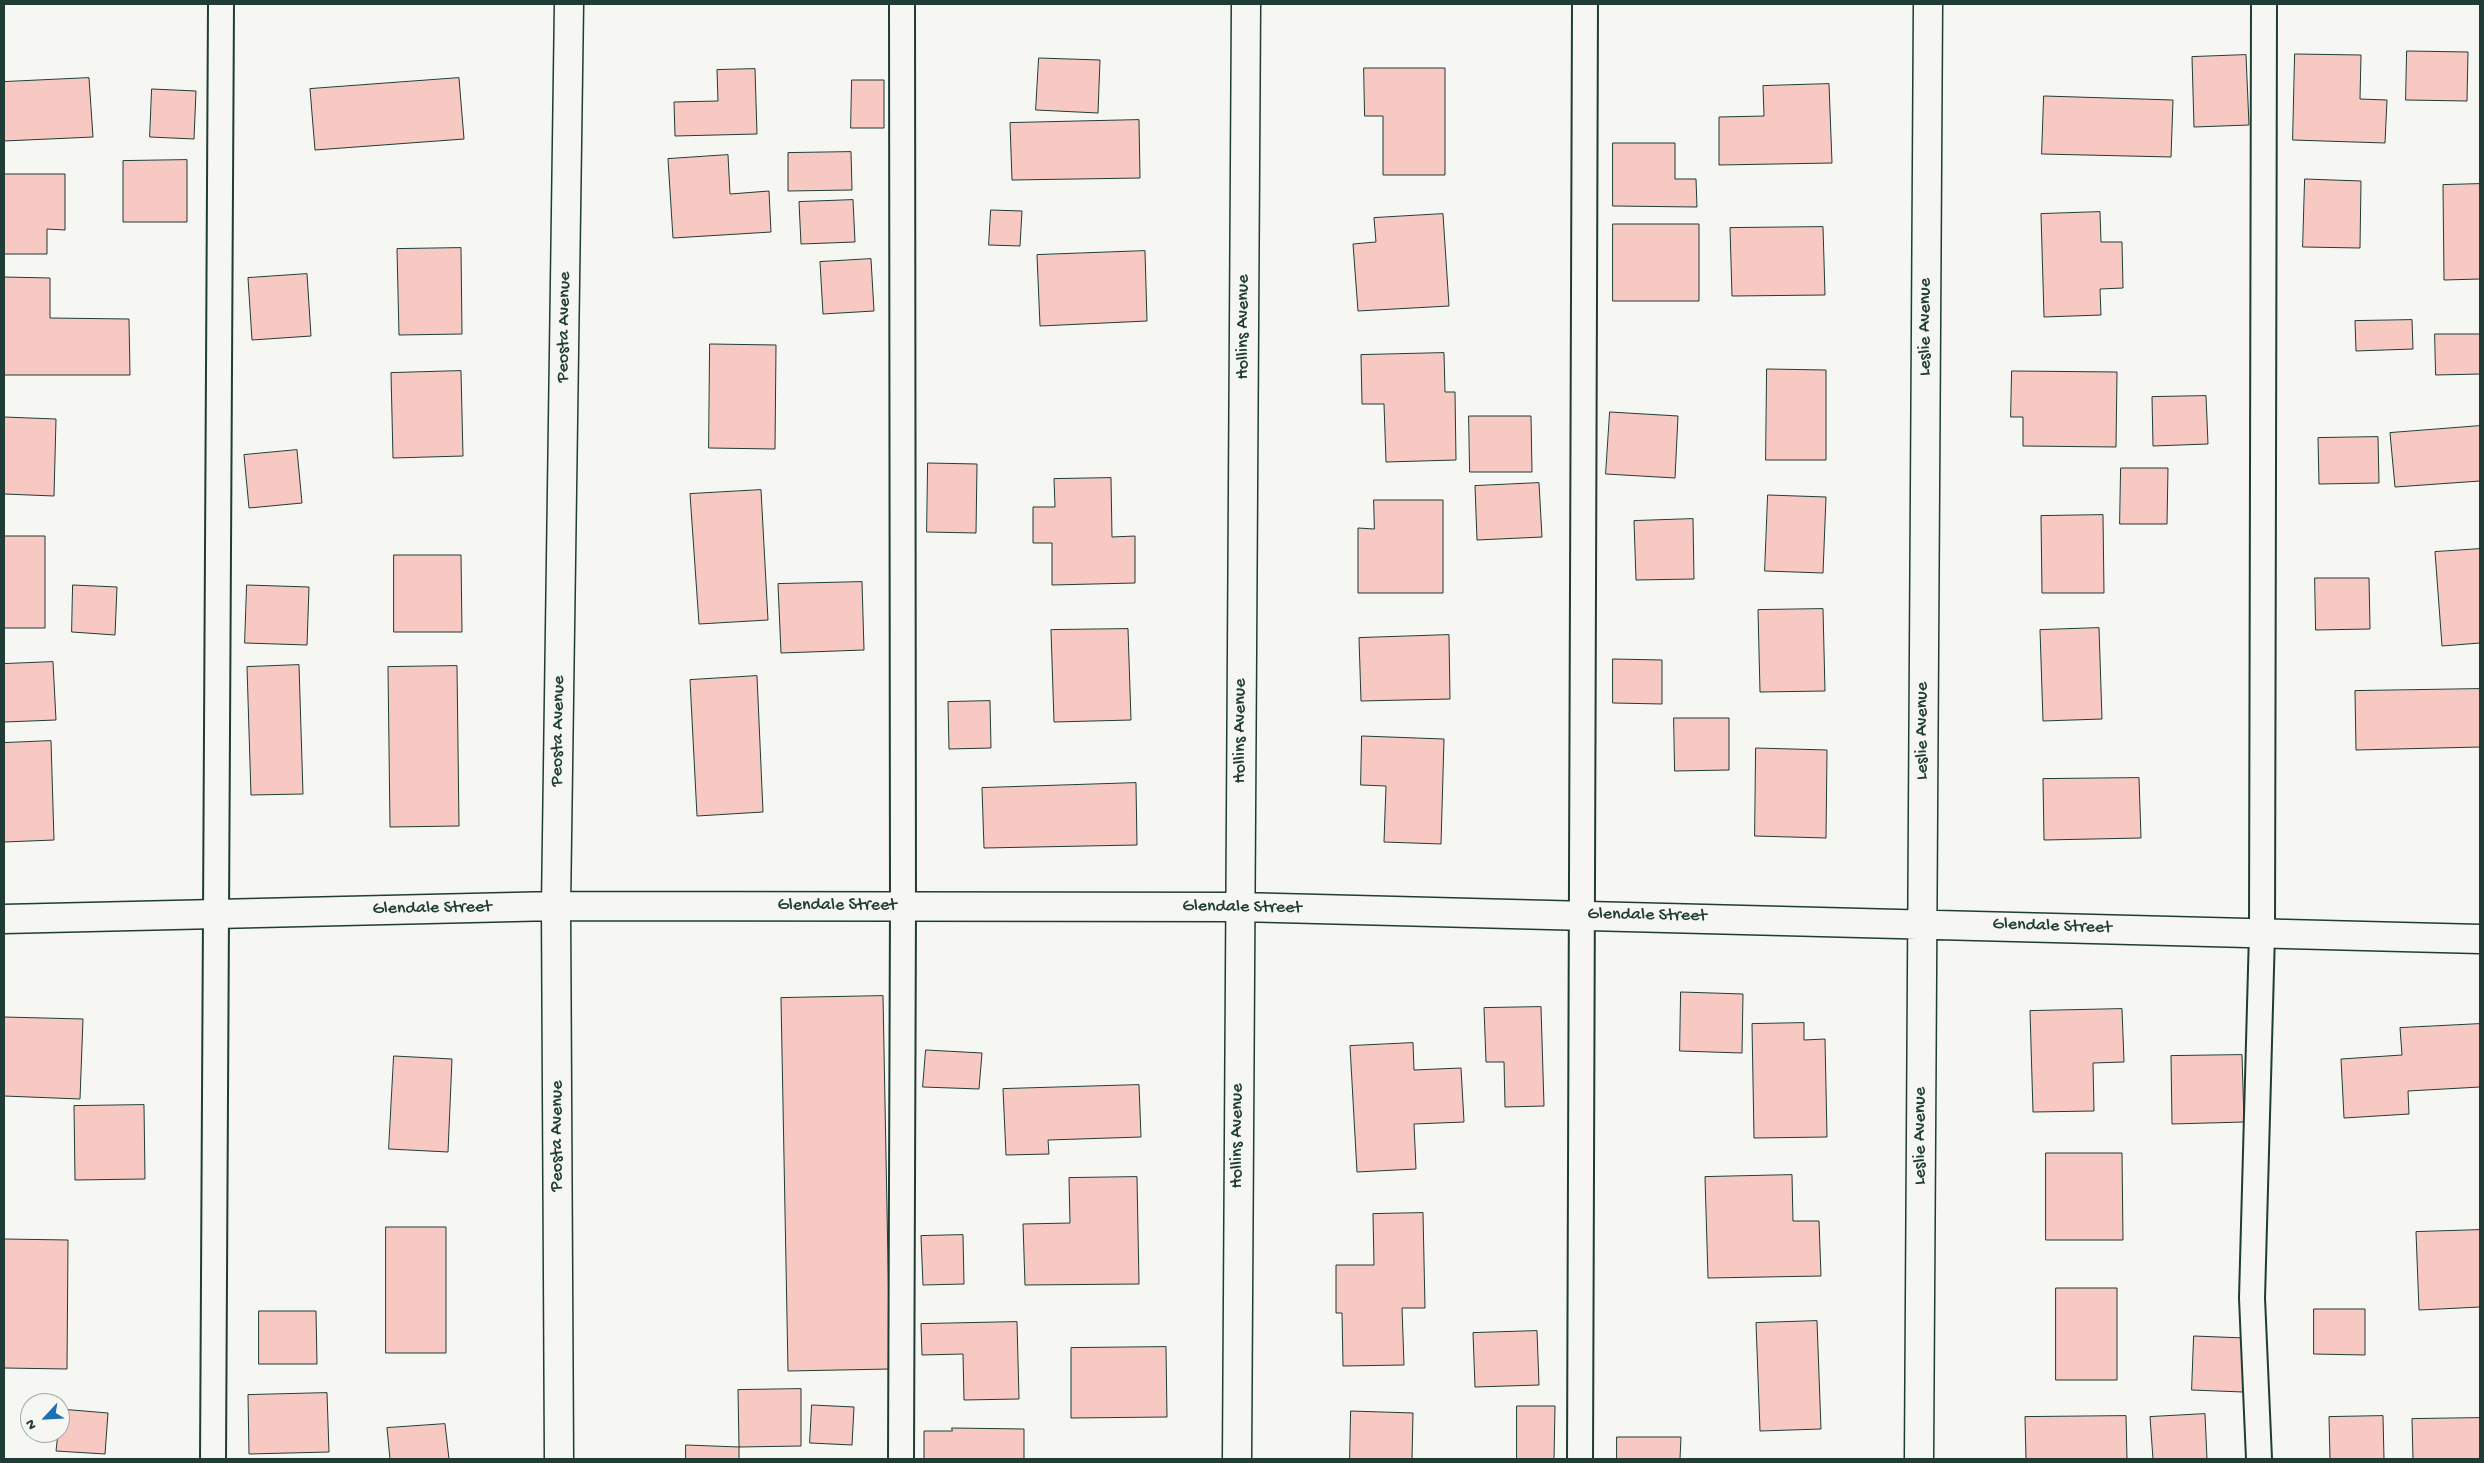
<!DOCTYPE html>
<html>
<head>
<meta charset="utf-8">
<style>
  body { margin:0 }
  #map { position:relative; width:2484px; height:1463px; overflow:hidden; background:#f6f6f2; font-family:"Gochi Hand",sans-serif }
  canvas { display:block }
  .frame { position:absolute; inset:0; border:5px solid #1f3d34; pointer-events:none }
  .north { position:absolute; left:20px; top:1393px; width:50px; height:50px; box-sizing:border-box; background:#f6f6f2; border:1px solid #a0aca6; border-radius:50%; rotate:245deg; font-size:14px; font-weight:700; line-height:20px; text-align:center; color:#1f3d34 }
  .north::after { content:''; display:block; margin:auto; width:18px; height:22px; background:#1f6fb2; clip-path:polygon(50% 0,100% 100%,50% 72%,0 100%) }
</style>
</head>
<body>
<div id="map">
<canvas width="2484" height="1463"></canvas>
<div class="frame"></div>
<div class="north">N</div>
</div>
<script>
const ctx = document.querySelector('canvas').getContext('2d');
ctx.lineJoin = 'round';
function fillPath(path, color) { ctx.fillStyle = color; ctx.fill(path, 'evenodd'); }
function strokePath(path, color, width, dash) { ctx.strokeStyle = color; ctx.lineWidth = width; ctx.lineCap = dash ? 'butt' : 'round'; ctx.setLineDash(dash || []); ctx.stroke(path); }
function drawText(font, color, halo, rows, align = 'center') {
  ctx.font = font + ' "Gochi Hand",sans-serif'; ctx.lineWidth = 4.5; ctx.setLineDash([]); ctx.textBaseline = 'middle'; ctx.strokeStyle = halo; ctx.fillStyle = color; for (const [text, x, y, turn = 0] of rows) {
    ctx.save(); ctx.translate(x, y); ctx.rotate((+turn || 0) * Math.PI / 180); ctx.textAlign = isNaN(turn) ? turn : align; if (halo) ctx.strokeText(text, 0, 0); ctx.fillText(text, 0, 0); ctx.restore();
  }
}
const building = new Path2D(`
  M2407,51L2468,52L2467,101L2406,100Z
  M2295,54L2361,55L2360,99L2387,100L2385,143L2293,140Z
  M2246,55L2249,125L2194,127L2192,57Z
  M1039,58L1100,60L1098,113L1036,110Z
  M1364,68H1445V175H1383V116H1365Z
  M755,69L757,134L675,136L674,102L718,101L717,70Z
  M89,78L93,137L4,141V82Z
  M459,78L464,139L315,150L310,89Z
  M852,80H884V128H851Z
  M1829,84L1832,163L1719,165V117L1764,116L1763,86Z
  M152,89L196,91L194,139L150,137Z
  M2044,96L2173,100L2171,157L2042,154Z
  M1139,120L1140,178L1012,180L1010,123Z
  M1613,143H1675V179H1696L1697,207L1613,206Z
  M851,152L852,190L788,191V153Z
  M728,155L730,194L769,191L771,232L673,238L668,159Z
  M187,160V222H123V161Z
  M4,174H65V230L47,229V254H4Z
  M2305,179L2361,181L2360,248L2303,247Z
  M2480,184V279L2444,280L2443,185Z
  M853,200L855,242L801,244L799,202Z
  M991,210L1022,211L1020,246L989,245Z
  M2100,212L2101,242H2122L2123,288L2100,289L2101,315L2044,317L2041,214Z
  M1443,214L1449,306L1358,311L1353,244L1376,242L1374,218Z
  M1613,224H1699V301H1613Z
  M1823,227L1825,295L1732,296L1730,228Z
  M461,248L462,334L399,335L397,249Z
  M1145,251L1147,321L1040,326L1037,255Z
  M871,259L874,311L823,314L820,262Z
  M307,274L311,336L252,340L248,278Z
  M4,277L50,278V318L129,319L130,375H4Z
  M2412,320L2413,349L2356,351L2355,321Z
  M2435,334H2480V374L2436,375Z
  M710,344L776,345L775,449L709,448Z
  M1444,353L1445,392H1455L1456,460L1386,462L1384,404H1362L1361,355Z
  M1767,369L1826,370V460H1766Z
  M461,371L463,456L393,458L391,373Z
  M2012,371L2117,372L2116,447L2023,446V417H2011Z
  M2206,396L2208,444L2153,446L2152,397Z
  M1610,412L1678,416L1675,478L1606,474Z
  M1469,416H1531L1532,472H1470Z
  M4,417L56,419L54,496L4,494Z
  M2480,426V481L2395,487L2390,433Z
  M2378,437L2379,483L2319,484L2318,438Z
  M297,450L302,503L249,508L244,455Z
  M928,463L977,464L976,533L927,532Z
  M2121,468H2168L2167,524H2120Z
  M1111,478L1112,537L1135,536V583L1052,585V543H1033V507H1055L1054,479Z
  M1539,483L1542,537L1477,540L1475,486Z
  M761,490L768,620L699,624L690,494Z
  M1768,495L1826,497L1823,573L1765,571Z
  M1374,500H1443V593H1358V528L1374,529Z
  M2103,515L2104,593H2042L2041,516Z
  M1693,519L1694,579L1636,580L1634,521Z
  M4,536H45V628H4Z
  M2480,549V643L2442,646L2435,552Z
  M394,555H461L462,632H394Z
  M2315,578H2369L2370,629L2316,630Z
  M862,582L864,650L781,653L778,584Z
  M73,585L117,587L115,635L72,632Z
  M247,585L309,587L307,645L245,643Z
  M1823,609L1825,691L1760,692L1758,610Z
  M2099,628L2102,719L2043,721L2040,630Z
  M1128,629L1131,720L1054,722L1051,630Z
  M1449,635L1450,699L1361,701L1359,638Z
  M1613,659L1662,660V704L1613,703Z
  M53,662L56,720L4,722V664Z
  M299,665L303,794L251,795L247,667Z
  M457,666L459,826L390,827L388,667Z
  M757,676L763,812L697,816L690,680Z
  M2480,689V747L2356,750L2355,691Z
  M990,701L991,748L949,749L948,702Z
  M1674,718H1729V770L1675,771Z
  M1362,736L1444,739L1441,844L1384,842L1386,786L1361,785Z
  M51,741L54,840L4,842V743Z
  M1756,748L1827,750L1826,838L1755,836Z
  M2139,778L2141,838L2044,840L2043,779Z
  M1136,783L1137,845L984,848L982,788Z
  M1681,992L1743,994L1742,1053L1680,1051Z
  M883,996L890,1369L788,1371L781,998Z
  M1541,1007L1544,1106L1505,1107L1504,1062H1486L1484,1008Z
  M2122,1009L2124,1062L2093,1063L2094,1111L2033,1112L2030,1011Z
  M4,1017L83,1019L80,1099L4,1096Z
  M1804,1023V1040L1825,1039L1827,1137L1754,1138L1752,1024Z
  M2480,1024V1087L2408,1091L2409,1114L2344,1118L2341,1059L2402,1055L2400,1028Z
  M1413,1043L1414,1070L1461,1068L1464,1122L1414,1124L1416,1169L1357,1172L1350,1046Z
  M926,1050L982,1053L979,1089L923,1087Z
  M2242,1055L2244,1122L2172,1124L2171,1056Z
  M394,1056L452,1059L448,1152L389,1149Z
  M1139,1085L1141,1137L1048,1140L1049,1154L1006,1155L1003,1089Z
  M144,1105L145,1179L75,1180L74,1106Z
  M2046,1153H2122L2123,1240H2046Z
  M1792,1175L1793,1221H1819L1821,1276L1708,1278L1705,1177Z
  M1137,1177L1139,1284L1025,1285L1023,1224L1070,1223L1069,1178Z
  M1423,1213L1425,1308H1402L1404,1365L1343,1366L1342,1313H1336V1265H1374L1373,1214Z
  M386,1227H446V1353H386Z
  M2480,1230V1307L2419,1310L2416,1232Z
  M963,1235L964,1284L923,1285L921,1236Z
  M4,1239L68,1240L67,1369L4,1368Z
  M2056,1288H2117V1380H2056Z
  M2314,1309H2365V1355L2314,1354Z
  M259,1311H316L317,1364H259Z
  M1817,1321L1821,1429L1760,1431L1756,1323Z
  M1017,1322L1019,1399L964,1400L963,1354L922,1355L921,1324Z
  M1537,1331L1539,1385L1475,1387L1473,1333Z
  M2194,1336L2245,1338L2243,1392L2192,1390Z
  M1166,1347L1167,1417L1071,1418V1348Z
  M801,1389V1446L739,1447L738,1390Z
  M327,1393L329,1452L249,1454L248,1395Z
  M812,1405L854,1407L852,1445L810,1443Z
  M1517,1406H1555L1554,1459H1517Z
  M60,1409L108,1413L105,1454L56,1451L58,1433H60Z
  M1351,1411L1413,1413L1412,1459H1350Z
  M2205,1414L2207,1459H2153L2150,1417Z
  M2126,1416L2127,1459H2026L2025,1417Z
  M2383,1416L2384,1459H2330L2329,1417Z
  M2480,1418V1459H2413L2412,1419Z
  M445,1424L449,1459H390L387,1428Z
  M952,1428L1024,1429V1459H924V1431H952Z
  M1617,1437H1681L1680,1459H1617Z
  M686,1445L739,1447V1459H686Z`);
const lane = new Path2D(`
  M213,1459L221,4
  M901,1459L903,906L902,4
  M1580,1459L1585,4
  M2259,1459L2252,1298L2262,933L2264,4`);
const street = new Path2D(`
  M4,919L556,906L1239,907L2480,939
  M559,1459L556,906L569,4
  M1237,1459L1246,4
  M1919,1459L1928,4`);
const streetNames = [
  ["Peosta Avenue",565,327,-89],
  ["Hollins Avenue",1244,327,-90],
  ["Leslie Avenue",1926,327,-90],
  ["Peosta Avenue",559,731,-89],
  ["Hollins Avenue",1241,731,-90],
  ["Leslie Avenue",1923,731,-90],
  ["Glendale Street",837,906],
  ["Glendale Street",1242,908,1],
  ["Glendale Street",432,909,-1],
  ["Glendale Street",1647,916,1],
  ["Glendale Street",2052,927,2],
  ["Peosta Avenue",558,1136,-90],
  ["Hollins Avenue",1238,1136,-90],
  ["Leslie Avenue",1921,1136,-90]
];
fillPath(building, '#f8c8c2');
strokePath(building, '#1f3d34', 1);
strokePath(lane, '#1f3d34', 28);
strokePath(street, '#1f3d34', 31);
strokePath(lane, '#f6f6f2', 24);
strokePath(street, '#f6f6f2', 28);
drawText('18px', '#1f3d34', '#f6f6f2', streetNames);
</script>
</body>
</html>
